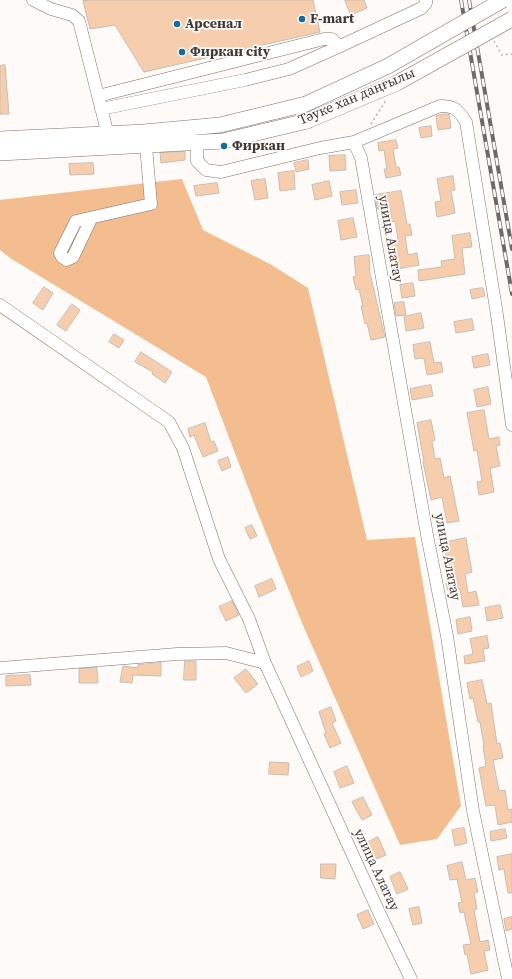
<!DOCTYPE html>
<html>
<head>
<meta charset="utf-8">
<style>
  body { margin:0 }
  canvas { display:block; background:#fdfaf8 }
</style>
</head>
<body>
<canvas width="512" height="979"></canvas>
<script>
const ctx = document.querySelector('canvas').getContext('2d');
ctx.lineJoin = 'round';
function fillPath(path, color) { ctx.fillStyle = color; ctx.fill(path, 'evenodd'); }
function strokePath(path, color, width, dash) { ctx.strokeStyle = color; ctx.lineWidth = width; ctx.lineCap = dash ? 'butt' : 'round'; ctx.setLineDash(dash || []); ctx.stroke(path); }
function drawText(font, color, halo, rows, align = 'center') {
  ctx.font = font + ' "Source Serif 4",serif'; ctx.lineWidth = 3.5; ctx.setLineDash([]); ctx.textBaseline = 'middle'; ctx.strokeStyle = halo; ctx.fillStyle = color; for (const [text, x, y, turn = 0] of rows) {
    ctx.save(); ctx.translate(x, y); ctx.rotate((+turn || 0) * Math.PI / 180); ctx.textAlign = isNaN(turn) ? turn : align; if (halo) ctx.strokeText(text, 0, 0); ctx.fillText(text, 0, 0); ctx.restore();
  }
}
const green = new Path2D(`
  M182,179L203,230L270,264L308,288L367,540L415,537L461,806L437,839L400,845L302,623L257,511L206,377L10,258L0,250V200Z`);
const building = new Path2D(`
  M93,0H313L320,32L144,72L115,25L90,29L83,1Z
  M345,0H364L367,8L351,15Z
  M5,65L9,114H0V66Z
  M445,114H449L451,128L438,130L436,116Z
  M431,126L432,136L421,138L419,128Z
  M396,140L398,148L393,149L396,167H399L401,175L386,178L384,169H387L384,150L379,151L378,143Z
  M185,152V160L161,163L160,153Z
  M345,155L346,170L330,171L329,156Z
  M308,160L309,169L296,172L294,163Z
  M93,163L94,174L70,175L69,164Z
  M294,171L295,189L280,191L278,173Z
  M453,176L455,190L451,191L455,213L437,217L435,202L441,201L437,179Z
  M265,179L268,198L255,200L251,181Z
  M329,181L332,196L315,200L312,185Z
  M217,183L219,193L196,196L194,186Z
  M356,190L358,203L342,205L340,192Z
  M401,191L407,224H410L412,235L405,236L408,255L417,253L419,265L397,269L394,253L388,254L386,241L398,239L395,221L392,222L390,207L377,209L375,195Z
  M353,218L357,237L341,240L338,221Z
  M470,233L472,247L462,248L465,274L419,281L418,270L442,267L441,261L455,259L452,236Z
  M369,255L370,269H369L385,337L371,340L367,323L365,324L361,306H363L359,289L356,290L353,277L356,276L354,257Z
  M413,283L415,296L402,298L400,285Z
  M44,287L53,293L43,310L33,303Z
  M483,288L485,296L472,299L470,290Z
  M404,302L406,315L396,316L394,303Z
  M72,304L80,310L66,331L57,325Z
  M421,313L424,328L406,331L404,317Z
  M472,319L474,330L456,333L454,322Z
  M114,334L124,340L119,348L109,342Z
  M430,342L434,363L441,362L443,372L427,375L424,358L415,359L413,345Z
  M141,352L172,372L165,383L152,374L153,372L135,362Z
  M488,354L490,365L474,368L472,357Z
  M431,385L433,396L412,400L410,389Z
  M488,387L491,404L477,407L474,390Z
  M484,410L489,439L499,437L500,445L496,446L500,466L490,468L494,492L479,495L477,482L482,481L477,450L474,451L467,413Z
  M431,420L435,440L432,441L435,459L440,458L444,478L450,476L459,521L447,523L442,497L431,500L423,462H424L417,423Z
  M205,423L211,442L214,441L218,451L203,457L194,435L190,437L188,429Z
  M228,457L231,467L222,471L218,461Z
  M252,525L257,536L250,539L245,528Z
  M466,538L472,572L465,574L468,593L476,591L479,605L463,607L460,589L448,591L446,583L453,582L448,557L444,558L441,543Z
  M272,579L276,589L259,597L255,586Z
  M232,601L239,615L226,621L219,607Z
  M500,605L503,618L487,621L485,608Z
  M470,617L472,631L458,634L456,620Z
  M487,636L489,648L483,649L485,661L465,664L464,656L473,654L470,639Z
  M185,661H196V680H184Z
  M309,661L313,671L301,677L297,667Z
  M161,663V676L133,675L132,683L120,682L123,666L138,668V665Z
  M97,668L98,683H79V669Z
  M246,669L258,684L246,693L234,678Z
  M30,675L31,685L6,686V676Z
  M482,680L487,704L491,703L497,744L500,743L503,758L493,760L499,791L505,790L508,810L512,809V822L498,825L495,805L486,806L479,768L486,766L483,746H484L480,722H478L473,698L470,699L467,683Z
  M331,707L336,721L332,723L341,743L330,748L324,734L326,733L319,712Z
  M270,762L289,763L288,775L269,774Z
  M347,766L354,783L340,788L334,772Z
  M363,797L372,815L362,820L352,802Z
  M464,828L467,843L455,846L452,830Z
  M505,829L507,838L491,841L490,832Z
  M378,837L386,855L374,860L366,843Z
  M512,854V893H508L504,869L499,870L497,857Z
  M462,862L466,880L475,878L478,892L474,893L477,909L474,910L480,942L488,940L490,950L484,951L488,970L471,974L467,954L465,955L463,945L471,944L464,912L460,913L458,903L462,902L457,879L450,880L447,866Z
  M321,864H336L335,879L321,878Z
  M400,872L408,889L397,894L390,877Z
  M419,907L422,923L413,925L409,909Z
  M368,910L374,924L363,929L357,915Z
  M512,917V929L506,931L504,919Z`);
const path = new Path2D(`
  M494,41L502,55L512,54
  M371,124L386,100`);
const minor = new Path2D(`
  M33,0L51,9L72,15L79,21L108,135L109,143
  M98,96L324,39H332L336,43V48L422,8L426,3V0
  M101,109L245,80L289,69L336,48
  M197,142V161L206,170L221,172L320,148L354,142L361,158L427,535L447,636L473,811L508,979
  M354,142L440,106C454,106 458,109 466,122L497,315L512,425
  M91,219L73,257L67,260L62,257L60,253L76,221L151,204L146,146
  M0,305L169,422L183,448L219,559L249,619L265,663L383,921L411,979
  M0,668L177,654L226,653L265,663`);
const major = new Path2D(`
  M0,139L144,132L220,125L306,104
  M0,153L223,141L307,121`);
const rail = new Path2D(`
  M461,0L512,294
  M469,0L512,249`);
const majorBridge = new Path2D(`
  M306,104L388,66L503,0
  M307,121L397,83L512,19`);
const markers = [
  [302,19,4,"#0f6e9d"],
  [177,24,4,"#0f6e9d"],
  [182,52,4,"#0f6e9d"],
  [224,146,4,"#0f6e9d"]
];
const poiNames = [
  ["F-mart",310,19],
  ["Арсенал",185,24],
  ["Фиркан city",190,52],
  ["Фиркан",232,146]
];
const streetNames = [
  ["Тәуке хан даңғылы",357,97,-23],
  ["улица Алатау",390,239,80],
  ["улица Алатау",447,557,79],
  ["улица Алатау",376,870,65]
];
fillPath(green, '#f3bd8f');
fillPath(building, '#f6cead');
strokePath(building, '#cabcb1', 1);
strokePath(minor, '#7f7268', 13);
strokePath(major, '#7f7268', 16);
strokePath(path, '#b7b3b0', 1.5, [2, 3]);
strokePath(minor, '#fff', 12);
strokePath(major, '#fff', 15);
strokePath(rail, '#6f6966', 4);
strokePath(rail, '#fdfaf8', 2.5, [8]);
strokePath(majorBridge, '#7f7268', 16, []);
strokePath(majorBridge, '#fff', 15);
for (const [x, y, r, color] of markers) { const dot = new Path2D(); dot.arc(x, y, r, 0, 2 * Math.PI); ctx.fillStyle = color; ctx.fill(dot); strokePath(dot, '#fdfaf8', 1.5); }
drawText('bold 14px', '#3e3834', '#fdfaf8', poiNames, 'left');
drawText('14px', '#3e3834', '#fdfaf8', streetNames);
</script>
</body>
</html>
